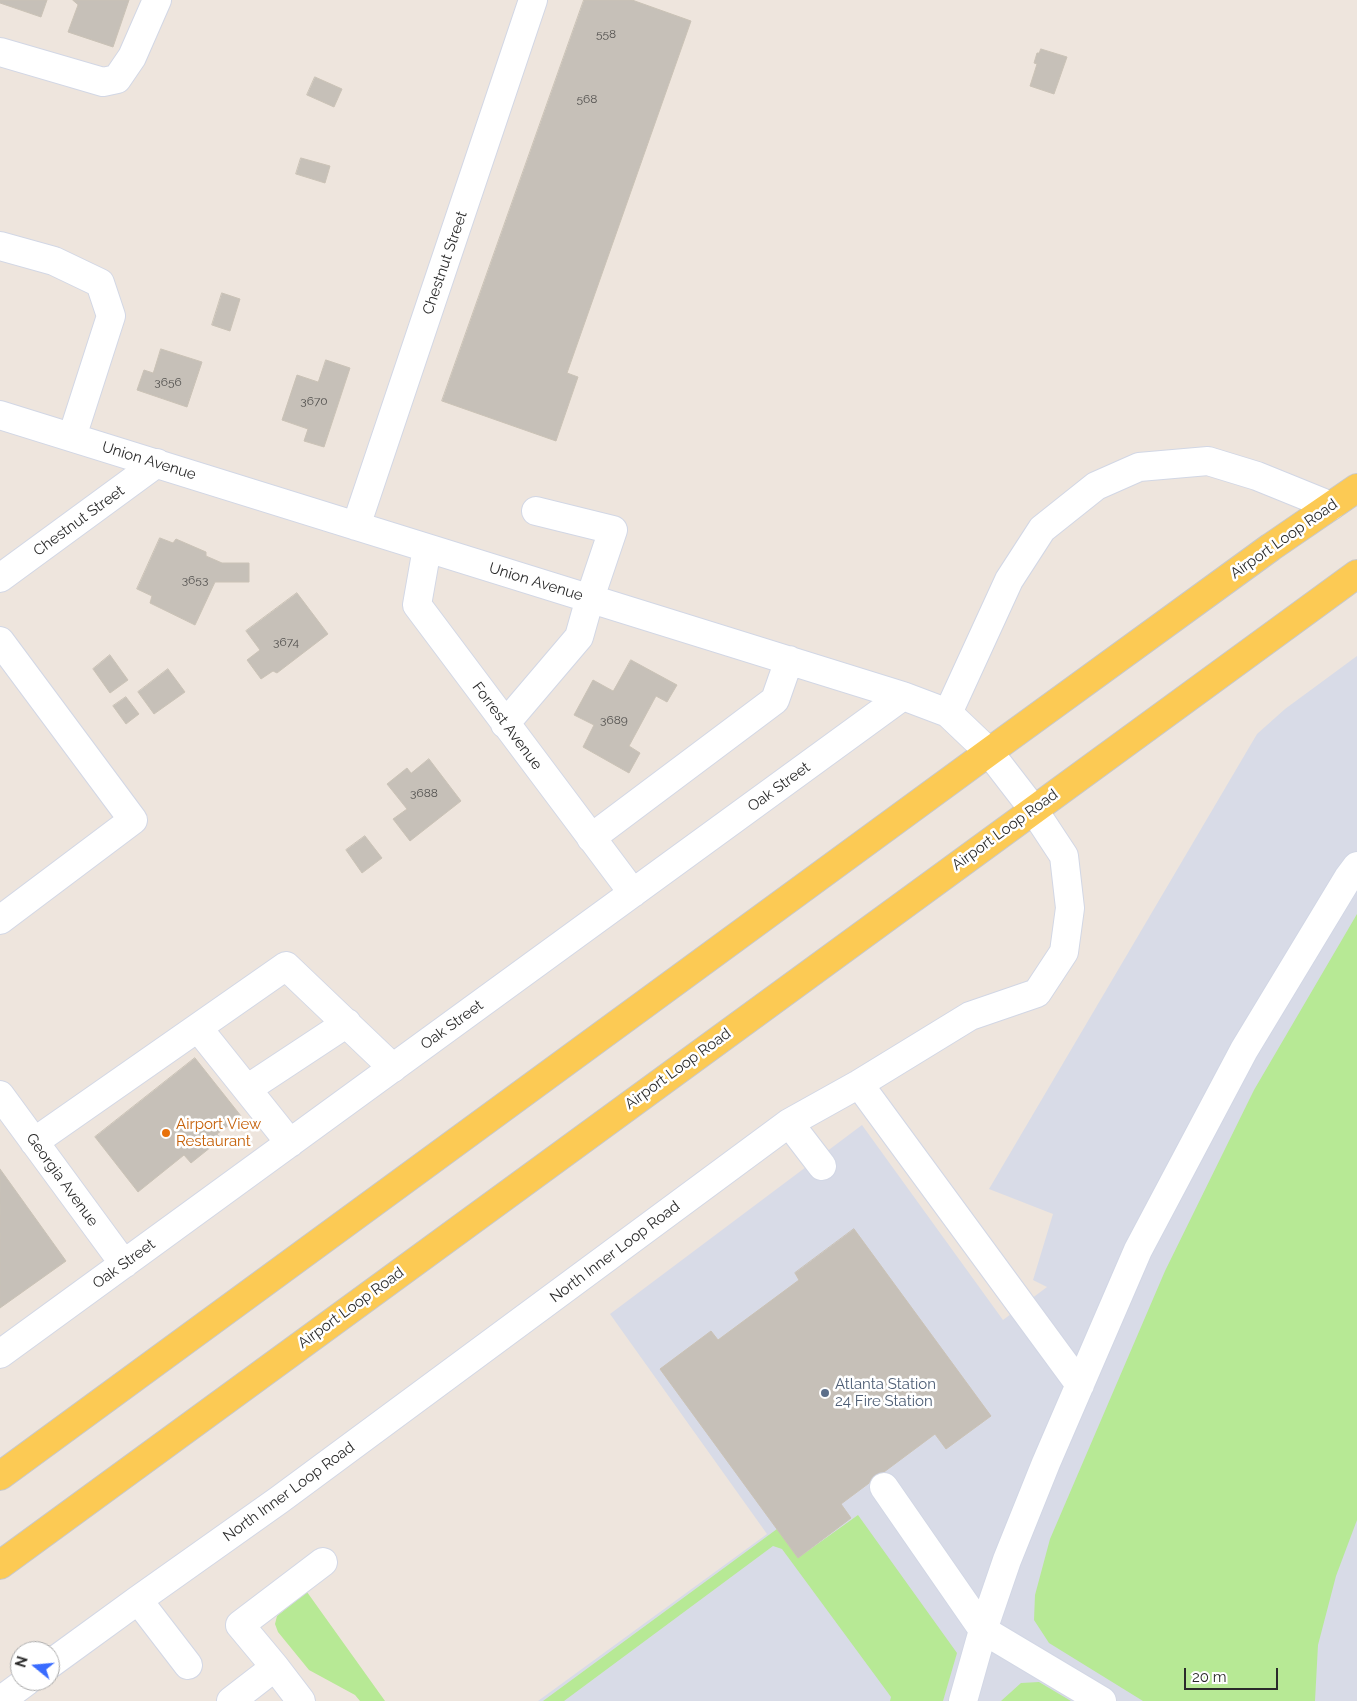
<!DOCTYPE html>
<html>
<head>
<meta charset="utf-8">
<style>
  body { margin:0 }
  #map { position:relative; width:1357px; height:1701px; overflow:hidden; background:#eee5dd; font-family:Raleway,sans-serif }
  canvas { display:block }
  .north { position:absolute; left:10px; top:1641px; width:50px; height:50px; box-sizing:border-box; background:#fff; border:1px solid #aaa; border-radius:50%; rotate:287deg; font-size:14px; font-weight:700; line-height:20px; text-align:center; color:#2b2b2b }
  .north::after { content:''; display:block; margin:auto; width:18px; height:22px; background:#396bff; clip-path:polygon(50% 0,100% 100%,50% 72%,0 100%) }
  .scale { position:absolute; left:1184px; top:1668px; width:94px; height:22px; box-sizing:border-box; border:2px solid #2b2b2b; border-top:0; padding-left:6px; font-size:15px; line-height:18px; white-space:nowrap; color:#2b2b2b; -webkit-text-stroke:4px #fff; paint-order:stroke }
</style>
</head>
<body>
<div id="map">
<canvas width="1357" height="1701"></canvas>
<div class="north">N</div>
<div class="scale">20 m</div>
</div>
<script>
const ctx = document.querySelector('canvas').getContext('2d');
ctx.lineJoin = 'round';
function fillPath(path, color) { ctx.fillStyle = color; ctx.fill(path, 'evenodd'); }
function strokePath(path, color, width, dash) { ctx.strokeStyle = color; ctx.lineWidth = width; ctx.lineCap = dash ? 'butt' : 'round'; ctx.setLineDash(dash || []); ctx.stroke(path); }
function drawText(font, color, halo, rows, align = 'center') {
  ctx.font = font + ' Raleway,sans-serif'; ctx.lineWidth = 5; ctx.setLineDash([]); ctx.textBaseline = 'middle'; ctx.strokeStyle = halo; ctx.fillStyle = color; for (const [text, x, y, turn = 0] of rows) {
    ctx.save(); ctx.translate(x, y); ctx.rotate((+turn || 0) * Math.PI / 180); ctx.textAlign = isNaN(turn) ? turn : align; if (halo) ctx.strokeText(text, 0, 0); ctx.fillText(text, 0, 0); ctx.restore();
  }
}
const airport = new Path2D(`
  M1357,656V1701H538L767,1534L610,1314L862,1125L1003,1320L1047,1287L1033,1280L1053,1214L989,1189L1257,734L1285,709Z`);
const green = new Path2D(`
  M1357,914V1520L1336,1576L1318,1645L1315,1701H1143L1049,1643L1034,1620L1035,1595L1050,1539L1165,1271L1254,1090Z
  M858,1515L957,1653L943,1701H890L891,1697L782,1549L773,1546L564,1701H543L777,1529L798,1558Z
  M307,1592L385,1701H360L355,1695L309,1670L278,1632L275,1624L277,1616Z
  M1039,1682L1071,1701H1001L1021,1683Z`);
const building = new Path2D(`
  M0,0H47L41,17L0,3Z
  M73,0H129L113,47L68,32L78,5Z
  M584,0H632L691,21L567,373L578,377L556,441L442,401Z
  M1041,49L1067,57L1054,94L1030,86L1037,64L1034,63L1037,53H1039Z
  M315,77L342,89L334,107L307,95Z
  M301,158L330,166L325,183L296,174Z
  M222,293L240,299L230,331L212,325Z
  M161,349L202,362L187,407L137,390L144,370L153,373Z
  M326,360L350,368L324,447L304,441L308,429L282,420L297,375L318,382Z
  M160,538L173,543L176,539L206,552V556L222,563H249V582H215L195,625L150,603L152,596L137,589Z
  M297,593L328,634L277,673L273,671L261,679L247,660L260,650L246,631Z
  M110,655L128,680L110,693L93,669Z
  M631,660L677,685L667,702L656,696L629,746L640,753L629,773L583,747L594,725L574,715L593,680L613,691Z
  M168,669L185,692L154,714L138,692Z
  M126,697L139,714L126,724L113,706Z
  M429,759L461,801L410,841L393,819L407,809L387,784L407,768L411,773Z
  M365,836L382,858L362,873L346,850Z
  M195,1058L241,1116L217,1134L221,1139L191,1163L184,1155L138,1192L95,1137Z
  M0,1169L66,1261L0,1308Z
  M854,1229L991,1416L946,1449L935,1434L841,1504L851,1518L798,1558L660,1369L711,1331L718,1340L799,1280L795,1273Z`);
const minor = new Path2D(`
  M0,52L103,82L117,79L132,57L157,0
  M0,246L54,261L100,283L111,316L72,437
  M0,415L903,696L948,713L989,752L1033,809L1064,856L1070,908L1064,952L1037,993L970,1016L859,1084L789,1123L279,1500L138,1600L50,1664
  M356,526L533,0
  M427,548L417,605L633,893
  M0,578L157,463
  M0,641L133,820L0,920
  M948,713L1009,580L1042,529L1096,486L1139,467L1208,461L1257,476L1331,506
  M505,724L579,637L590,598L613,530L536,511
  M591,838L775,700L789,660
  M198,1028L290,1143
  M859,1084L1080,1385
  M247,1089L347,1023
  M0,1095L124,1264
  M789,1123L822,1166
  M34,1142L286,966L393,1068
  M0,1354L903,696
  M884,1487L983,1630L1102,1701
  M138,1600L188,1665
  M275,1667L301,1701
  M0,1701L27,1681
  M231,1701L275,1667L240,1625L323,1562
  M963,1701L983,1630L1007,1560L1046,1463L1138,1250L1244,1050L1348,878L1357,866`);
const major = new Path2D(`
  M0,1476L989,752L1271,547L1357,488
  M0,1565L1357,574`);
const markers = [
  [166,1133,5,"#e8710a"],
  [825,1393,5,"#5c6f8a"]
];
const numberNames = [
  ["558",606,34],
  ["568",587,99],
  ["3656",168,382],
  ["3670",314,401],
  ["3653",195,580],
  ["3674",286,642],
  ["3689",614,720],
  ["3688",424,793]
];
const streetNames = [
  ["Chestnut Street",445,263,-71],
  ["Union Avenue",149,461,17],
  ["Chestnut Street",79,521,-36],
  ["Airport Loop Road",1284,539,-35],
  ["Union Avenue",536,582,17],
  ["Forrest Avenue",507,726,53],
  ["Oak Street",779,787,-36],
  ["Airport Loop Road",1005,830,-36],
  ["Oak Street",452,1025,-36],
  ["Airport Loop Road",678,1069,-36],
  ["Georgia Avenue",62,1180,54],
  ["North Inner Loop Road",615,1252,-37],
  ["Oak Street",124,1264,-36],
  ["Airport Loop Road",351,1308,-36],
  ["North Inner Loop Road",289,1492,-36]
];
const foodNames = [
  ["Airport View",176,1124],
  ["Restaurant",176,1141]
];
const serviceNames = [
  ["Atlanta Station",835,1384],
  ["24 Fire Station",835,1401]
];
fillPath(airport, '#d8dbe7');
fillPath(green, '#b7e995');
fillPath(building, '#c6c0b8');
strokePath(building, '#cac2b6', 1);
strokePath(minor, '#d2d7e5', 30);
strokePath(major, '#c8c8c8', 30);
strokePath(minor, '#fff', 28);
strokePath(major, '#fcca54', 28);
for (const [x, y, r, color] of markers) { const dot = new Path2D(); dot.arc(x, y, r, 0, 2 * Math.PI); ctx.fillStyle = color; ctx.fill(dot); strokePath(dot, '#fff', 2); }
drawText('12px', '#52504e', null, numberNames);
drawText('15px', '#2b2b2b', '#fff', streetNames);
drawText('15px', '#c56008', '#fff', foodNames, 'left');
drawText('15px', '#4e5e75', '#fff', serviceNames, 'left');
</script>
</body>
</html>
